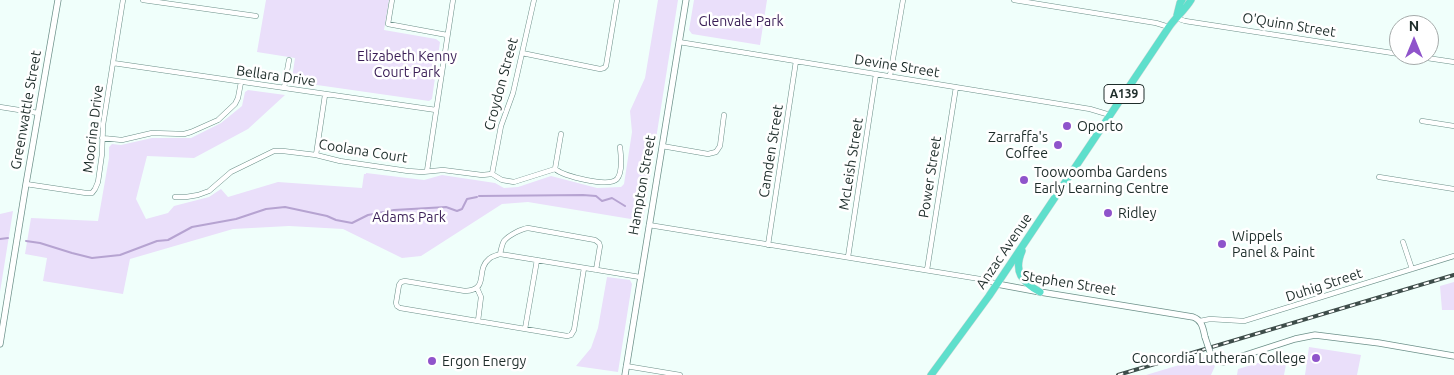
<!DOCTYPE html>
<html>
<head>
<meta charset="utf-8">
<style>
  body { margin:0 }
  #map { position:relative; width:1454px; height:375px; overflow:hidden; background:#f0fffb; font-family:Ubuntu,sans-serif }
  canvas { display:block }
  .north { position:absolute; left:1389px; top:15px; width:50px; height:50px; box-sizing:border-box; background:#fff; border:1px solid #a5abaa; border-radius:50%; rotate:0deg; font-size:14px; font-weight:700; line-height:20px; text-align:center; color:#1e2d2a }
  .north::after { content:''; display:block; margin:auto; width:18px; height:22px; background:#8f54cb; clip-path:polygon(50% 0,100% 100%,50% 72%,0 100%) }
</style>
</head>
<body>
<div id="map">
<canvas width="1454" height="375"></canvas>
<div class="north">N</div>
</div>
<script>
const ctx = document.querySelector('canvas').getContext('2d');
ctx.lineJoin = 'round';
function fillPath(path, color) { ctx.fillStyle = color; ctx.fill(path, 'evenodd'); }
function strokePath(path, color, width, dash) { ctx.strokeStyle = color; ctx.lineWidth = width; ctx.lineCap = dash ? 'butt' : 'round'; ctx.setLineDash(dash || []); ctx.stroke(path); }
function drawText(font, color, halo, rows, align = 'center') {
  ctx.font = font + ' Ubuntu,sans-serif'; ctx.lineWidth = 5; ctx.setLineDash([]); ctx.textBaseline = 'middle'; ctx.strokeStyle = halo; ctx.fillStyle = color; for (const [text, x, y, turn = 0] of rows) {
    ctx.save(); ctx.translate(x, y); ctx.rotate((+turn || 0) * Math.PI / 180); ctx.textAlign = isNaN(turn) ? turn : align; if (halo) ctx.strokeText(text, 0, 0); ctx.fillText(text, 0, 0); ctx.restore();
  }
}
const green = new Path2D(`
  M266,0H389L384,30L436,39L440,42L432,99L429,101L296,82L292,78L295,58L257,52Z
  M658,0H678L643,221L528,202L502,204L421,256L402,258L343,229L289,226L233,229L130,259L123,294L43,281L47,258L25,254L31,218L98,221L109,158V147L112,144L121,145L152,138H191L221,123L242,106L245,92L248,90L285,95L248,129L194,158L147,156L136,199L146,219L168,213L174,206L209,197L221,189L228,197L278,182L362,188L364,174H366V173L424,180L442,175L495,183L504,188L518,187L551,176L597,188L621,187L624,184L632,132L630,111L645,78Z
  M694,0H767L760,45L692,34L689,30Z
  M13,211L0,292V214Z
  M607,277L630,280L632,284L618,372L576,366L591,348L598,328Z
  M1454,282V310H1442L1440,286Z
  M1309,347L1361,355L1357,375H1305Z
  M1288,354L1284,375H1237L1238,369Z
  M1206,357L1211,363L1215,366L1211,375H1146Z`);
const stream = new Path2D(`
  M479,196L583,195L596,196L602,201L612,198L625,206
  M0,239L8,238
  M26,241L40,243L72,253L92,258L120,255L157,241L168,240L192,227L236,219L266,209L285,207L327,216L336,220L352,223L368,215L394,210L446,207L457,211L462,209L467,199L477,197`);
const minor = new Path2D(`
  M143,0L256,16
  M392,0L388,24L447,35
  M1014,0L1156,23L1169,27
  M1176,18L1185,21L1399,54
  M679,42L1090,109L1110,115
  M522,53L600,69L604,68L606,66L617,0
  M1407,55L1454,62
  M113,63L436,110
  M890,76L903,0
  M284,88L289,60
  M0,107L38,113
  M1422,121L1454,126
  M102,138L122,140L152,133L184,134L191,132L218,120L235,104L238,98L241,82
  M662,146L708,154L716,152L720,146L724,115
  M316,155L325,95
  M555,169C564,176 608,188 617,179C623,172 621,156 620,147
  M555,169L561,134
  M427,171L453,0
  M492,174L501,126L513,93L534,0
  M1379,177L1454,189
  M26,184L86,193H92L95,189L98,182L102,154L103,125L123,0
  M175,197H186L198,195L209,191L231,172L274,151H283L316,155L340,161L408,171L422,172L443,170L482,175L492,174L502,180L514,182L555,169
  M649,225L986,280L997,284
  M1403,242L1412,269
  M768,245L796,61
  M500,254C501,250 502,244 504,241C509,235 521,229 528,228L595,240L599,243L600,246L596,270
  M848,257L876,74
  M584,268L574,330L571,335L567,336L400,308L397,306L396,303L399,285L401,282L405,281L465,291C490,290 475,270 489,259C492,256 497,255 500,254L640,277
  M927,270L956,87
  M477,288L481,297L478,321
  M1200,321L1210,319L1244,321L1454,256
  M525,329L537,260
  M626,366L680,375`);
const tertiary = new Path2D(`
  M997,284L1040,292L1193,317C1202,320 1203,328 1205,337
  M0,344L26,184L58,0
  M1211,355L1217,361L1224,362L1295,339L1315,335L1379,343L1454,356
  M625,375L686,0`);
const trunk = new Path2D(`
  M1177,15L1180,3L1182,0
  M1022,251C1013,272 1022,282 1040,292
  M931,375L989,296L1169,27C1176,17 1185,10 1191,0`);
const rail = new Path2D(`
  M1118,375L1454,275`);
const tertiaryBridge = new Path2D(`
  M1205,337L1211,355`);
const markers = [
  [1067,126,5,"#8f54cb"],
  [1058,145,5,"#8f54cb"],
  [1024,180,5,"#8f54cb"],
  [1108,213,5,"#8f54cb"],
  [1222,244,5,"#8f54cb"],
  [1316,358,5,"#8f54cb"],
  [432,361,5,"#8f54cb"]
];
const shields = [
  [1124,94,40]
];
const shieldNames = [
  ["A139",1124,94]
];
const parkNames = [
  ["Glenvale Park",741,21],
  ["Elizabeth Kenny",407,56],
  ["Court Park",407,72],
  ["Adams Park",409,217]
];
const streetNames = [
  ["O'Quinn Street",1289,25,9],
  ["Devine Street",897,66,9],
  ["Bellara Drive",276,76,8],
  ["Croydon Street",501,84,-75],
  ["Greenwattle Street",26,110,-80],
  ["Moorina Drive",93,129,-83],
  ["Coolana Court",363,151,9],
  ["Camden Street",771,151,-81],
  ["McLeish Street",851,164,-81],
  ["Power Street",930,177,-81],
  ["Hampton Street",642,185,-80],
  ["Anzac Avenue",1004,251,-56],
  ["Stephen Street",1069,283,9],
  ["Duhig Street",1324,285,-18]
];
const poiNames = [
  ["Oporto",1077,126],
  ["Zarraffa's",1048,137,"right"],
  ["Coffee",1048,153,"right"],
  ["Toowoomba Gardens",1034,172],
  ["Early Learning Centre",1034,188],
  ["Ridley",1118,213],
  ["Wippels",1232,236],
  ["Panel & Paint",1232,252],
  ["Concordia Lutheran College",1306,358,"right"],
  ["Ergon Energy",442,361]
];
fillPath(green, '#eadffa');
strokePath(stream, '#b6a3d1', 2);
strokePath(minor, '#6c9089', 5.5);
strokePath(tertiary, '#6c9089', 7);
strokePath(trunk, '#d6d9d9', 8);
strokePath(minor, '#fff', 4.5);
strokePath(tertiary, '#fff', 5.5);
strokePath(trunk, '#5edfcc', 7);
strokePath(rail, '#3e4d4a', 4);
strokePath(rail, '#fff', 2, [5.5]);
strokePath(tertiaryBridge, '#6c9089', 7, []);
strokePath(tertiaryBridge, '#fff', 5.5);
for (const [x, y, r, color] of markers) { const dot = new Path2D(); dot.arc(x, y, r, 0, 2 * Math.PI); ctx.fillStyle = color; ctx.fill(dot); strokePath(dot, '#fff', 2); }
for (const [x, y, w] of shields) { const box = new Path2D(); box.roundRect(x - w / 2, y - 9.5, w, 19, 4); ctx.fillStyle = '#fff'; ctx.fill(box); strokePath(box, '#1e2d2a', 1); }
drawText('bold 12px', '#1e2d2a', null, shieldNames);
drawText('14px', '#3a1e56', '#fff', parkNames);
drawText('14px', '#1e2d2a', '#fff', streetNames);
drawText('14px', '#1e2d2a', '#fff', poiNames, 'left');
</script>
</body>
</html>
